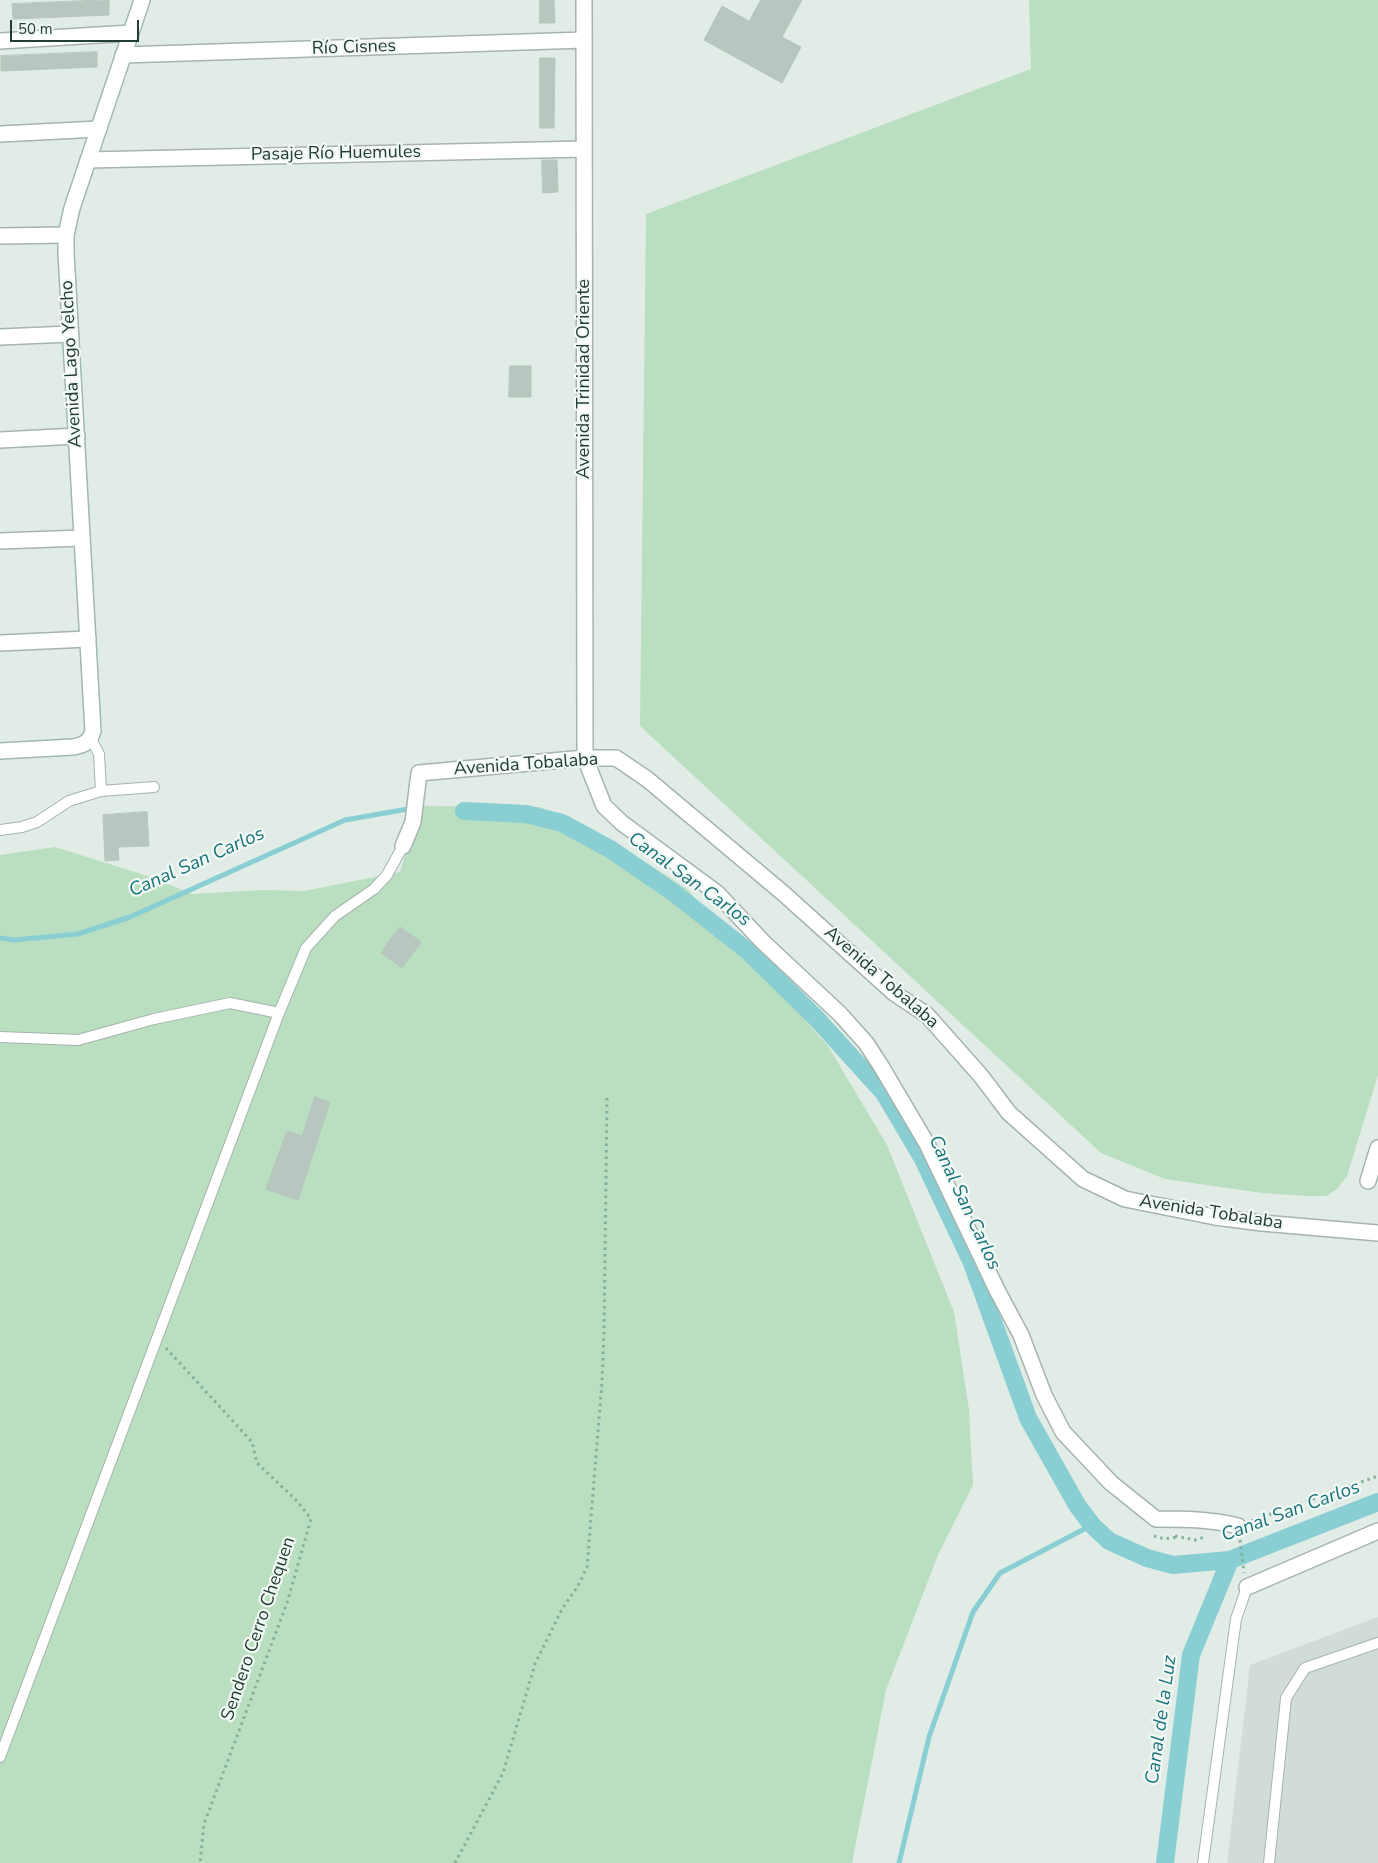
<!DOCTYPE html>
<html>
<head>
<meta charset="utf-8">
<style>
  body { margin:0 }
  #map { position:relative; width:1378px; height:1863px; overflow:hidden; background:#e2ece6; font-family:"Nunito Sans",sans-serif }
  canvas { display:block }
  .scale { position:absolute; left:10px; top:20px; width:129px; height:22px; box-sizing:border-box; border:2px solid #223d33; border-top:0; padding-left:6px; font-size:15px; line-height:18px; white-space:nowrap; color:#223d33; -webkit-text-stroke:4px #f2f9f5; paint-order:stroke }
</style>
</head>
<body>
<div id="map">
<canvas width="1378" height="1863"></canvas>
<div class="scale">50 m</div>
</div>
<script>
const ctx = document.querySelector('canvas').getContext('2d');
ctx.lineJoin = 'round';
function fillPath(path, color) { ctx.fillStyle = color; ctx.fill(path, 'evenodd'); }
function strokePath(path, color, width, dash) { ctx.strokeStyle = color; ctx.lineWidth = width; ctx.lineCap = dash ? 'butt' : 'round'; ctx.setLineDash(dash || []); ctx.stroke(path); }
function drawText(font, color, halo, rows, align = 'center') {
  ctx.font = font + ' "Nunito Sans",sans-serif'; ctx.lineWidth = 4.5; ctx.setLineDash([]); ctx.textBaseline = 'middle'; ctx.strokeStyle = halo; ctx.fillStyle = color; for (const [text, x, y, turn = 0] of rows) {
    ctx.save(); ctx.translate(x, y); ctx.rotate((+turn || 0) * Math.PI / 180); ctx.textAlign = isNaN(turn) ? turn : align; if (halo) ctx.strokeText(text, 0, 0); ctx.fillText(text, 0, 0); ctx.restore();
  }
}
const built = new Path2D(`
  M1378,1617V1863H1227L1250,1665Z`);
const green = new Path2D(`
  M1029,0H1378V1075L1347,1176L1337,1189L1326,1196H1306L1262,1193L1165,1179L1101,1153L640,726L646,214L1031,69Z
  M420,806L540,807L610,839L687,889L828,1046L887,1145L954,1312L969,1410L973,1485L938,1555L886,1690L852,1863H0V855L55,847L151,877L192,894L262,890L304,891L400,872Z`);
const stream = new Path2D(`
  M0,938L14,940L78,934L130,917L345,820L408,809
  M899,1863L929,1737L973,1612L1000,1573L1092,1525`);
const canal = new Path2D(`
  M464,811L526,814L562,823L610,849L674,893L749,952L817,1019L884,1093L923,1159L972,1263L1028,1418L1077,1505L1092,1525L1109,1541L1147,1558L1173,1565L1230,1560L1378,1502
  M1165,1863L1191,1655L1230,1560`);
const building = new Path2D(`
  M109,0V15L13,19L12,4Z
  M540,0H554L555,23H540Z
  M761,0H802L782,37L801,47L782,83L704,40L722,6L749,21Z
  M97,52V67L1,71V56Z
  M540,58H555L554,128H540Z
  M542,160H557L558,192L543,193Z
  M510,366H531V397H509Z
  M147,812L149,846L118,847L119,860L105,861L103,815Z
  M400,927L421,942L402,968L381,953Z
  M315,1097L330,1102L298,1200L266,1189L287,1131L302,1136Z`);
const path = new Path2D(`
  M166,1348L252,1442L257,1463L298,1502L311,1519L287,1603L204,1824L200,1863
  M1251,1521L1378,1476
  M1154,1536L1165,1539L1177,1537
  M1175,1536L1195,1540L1205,1537
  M1240,1540L1244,1573
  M455,1863L503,1773L535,1664L562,1609L578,1586L587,1567L602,1382L604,1333L607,1098`);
const lane = new Path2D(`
  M91,739L99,754L101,791L154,787
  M0,830L22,827L37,822L69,801L101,791
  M0,1037L78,1040L154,1019L230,1003L279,1013
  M0,1757L279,1013L306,948L335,916L374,889L387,875L403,846
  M1203,1863L1236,1619L1247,1587
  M1269,1863L1286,1698L1305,1668L1378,1643`);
const street = new Path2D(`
  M584,0L585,758L604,806L622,823L717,893L763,942L840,1014L866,1043L881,1066L927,1144L997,1290L1021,1335L1044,1395L1063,1432L1111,1483L1156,1519C1184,1519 1210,1519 1238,1526
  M0,41L131,33
  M123,55L584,40
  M0,134L99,129
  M88,160L584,149
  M0,236L66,235
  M0,337L70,334
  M0,440L77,436
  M0,541L82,538
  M0,643L88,639
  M403,846L413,822L419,773L585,758H616L647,779L783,893L894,993L927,1015L981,1076L1009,1113L1083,1179L1125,1199L1215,1217L1262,1223L1378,1233
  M1368,1181L1378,1148
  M1247,1587L1378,1531`);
const secondary = new Path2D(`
  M0,751L73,747C84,745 90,742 93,731L66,253V235L72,208L142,0`);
const streetNames = [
  ["Río Cisnes",354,48,-2],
  ["Pasaje Río Huemules",336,154,-1],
  ["Avenida Lago Yelcho",72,364,-93],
  ["Avenida Trinidad Oriente",585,379,-90],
  ["Avenida Tobalaba",526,765,-4],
  ["Avenida Tobalaba",881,978,41],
  ["Avenida Tobalaba",1211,1213,9],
  ["Sendero Cerro Chequen",259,1629,-71]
];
const waterNames = [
  ["Canal San Carlos",197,863,-24],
  ["Canal San Carlos",689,880,36],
  ["Canal San Carlos",964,1203,65],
  ["Canal San Carlos",1291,1512,-20],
  ["Canal de la Luz",1162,1720,-82]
];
fillPath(built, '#d0dcd5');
fillPath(green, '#badec0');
strokePath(stream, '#89ced2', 5);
strokePath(canal, '#89ced2', 18);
fillPath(building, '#b7c7bf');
strokePath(building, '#b4c6bd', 1);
strokePath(lane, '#a5b4ad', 12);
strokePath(street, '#a5b4ad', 18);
strokePath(secondary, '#a0b8ad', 18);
strokePath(path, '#82b09d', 3, [2.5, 4]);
strokePath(lane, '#fff', 10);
strokePath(street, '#fff', 15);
strokePath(secondary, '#fff', 15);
drawText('18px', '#223d33', '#f2f9f5', streetNames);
drawText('italic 19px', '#1b737a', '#f2f9f5', waterNames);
</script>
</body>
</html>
